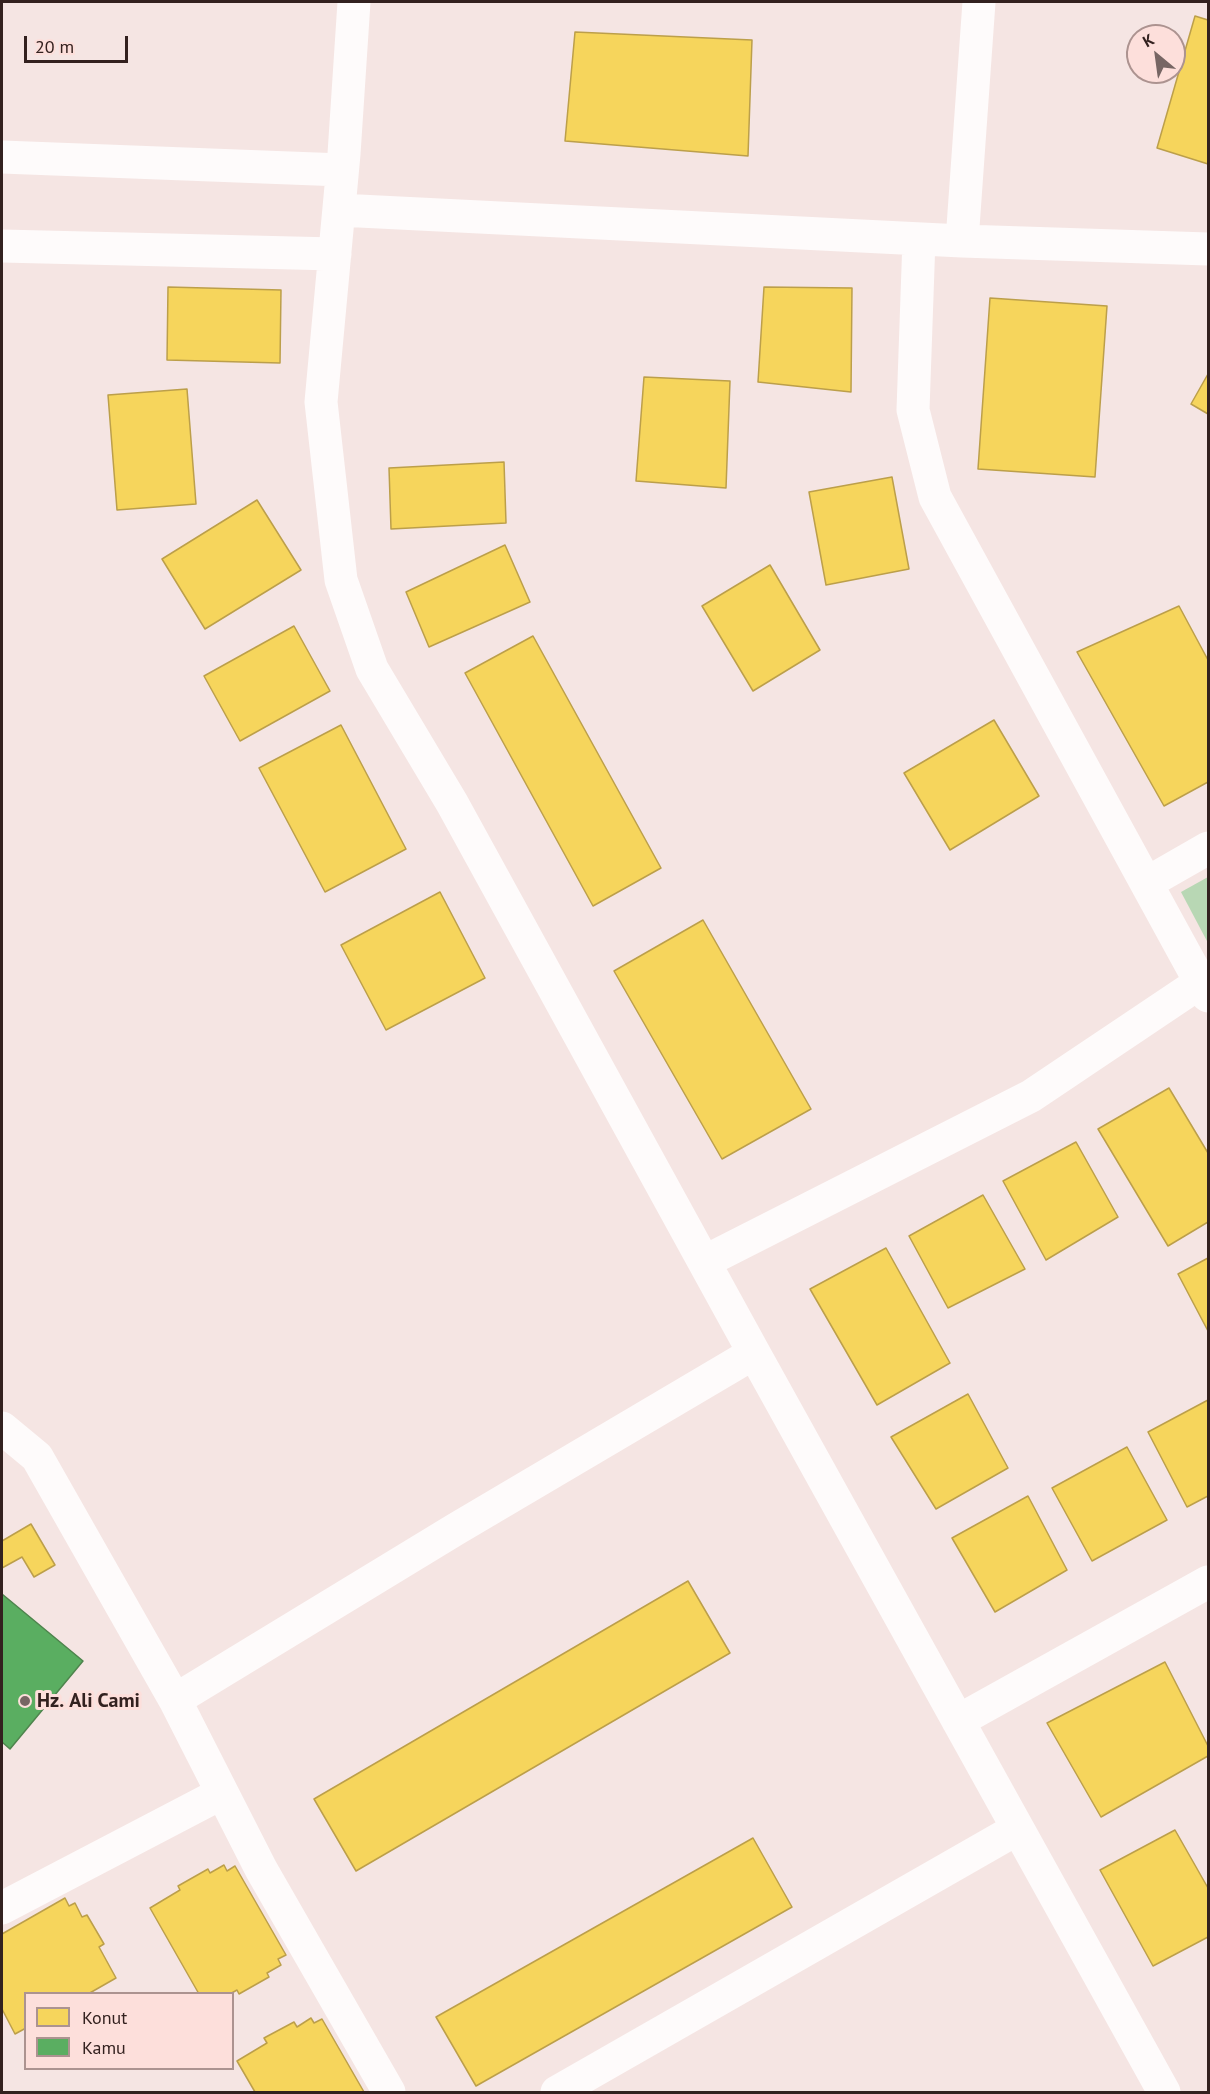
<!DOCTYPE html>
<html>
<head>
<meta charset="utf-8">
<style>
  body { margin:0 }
  #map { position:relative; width:1210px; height:2094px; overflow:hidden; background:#f5e5e3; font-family:"PT Sans",sans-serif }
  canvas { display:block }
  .frame { position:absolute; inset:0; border:3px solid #33211f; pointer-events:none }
  .legend { position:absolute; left:24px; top:1992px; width:210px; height:78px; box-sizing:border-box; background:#fddfdb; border:2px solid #ac9390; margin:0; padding:8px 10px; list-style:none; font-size:18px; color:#33211f }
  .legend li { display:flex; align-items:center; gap:12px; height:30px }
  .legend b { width:30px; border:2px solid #ac9390 }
  .north { position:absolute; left:1126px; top:24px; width:60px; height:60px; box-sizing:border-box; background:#fddfdb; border:2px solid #ac9390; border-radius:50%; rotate:331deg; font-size:16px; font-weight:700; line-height:24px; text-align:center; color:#33211f }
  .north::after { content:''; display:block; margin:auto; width:21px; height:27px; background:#776664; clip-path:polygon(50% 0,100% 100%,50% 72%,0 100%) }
  .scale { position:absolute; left:24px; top:36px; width:104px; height:27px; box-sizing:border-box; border:3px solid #33211f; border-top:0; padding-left:8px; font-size:18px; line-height:21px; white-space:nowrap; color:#33211f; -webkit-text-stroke:4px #fddfdb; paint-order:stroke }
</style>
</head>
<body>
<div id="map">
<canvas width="1210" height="2094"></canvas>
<div class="frame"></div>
<ul class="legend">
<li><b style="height:16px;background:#f6d55c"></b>Konut</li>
<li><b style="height:16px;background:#5aae61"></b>Kamu</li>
</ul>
<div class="north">K</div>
<div class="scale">20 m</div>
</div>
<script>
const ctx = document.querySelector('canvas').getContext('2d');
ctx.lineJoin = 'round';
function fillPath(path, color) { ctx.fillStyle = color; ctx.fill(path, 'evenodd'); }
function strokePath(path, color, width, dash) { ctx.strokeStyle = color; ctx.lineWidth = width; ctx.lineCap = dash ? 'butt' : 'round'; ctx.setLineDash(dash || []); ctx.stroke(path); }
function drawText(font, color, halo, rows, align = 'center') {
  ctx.font = font + ' "PT Sans",sans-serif'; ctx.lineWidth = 6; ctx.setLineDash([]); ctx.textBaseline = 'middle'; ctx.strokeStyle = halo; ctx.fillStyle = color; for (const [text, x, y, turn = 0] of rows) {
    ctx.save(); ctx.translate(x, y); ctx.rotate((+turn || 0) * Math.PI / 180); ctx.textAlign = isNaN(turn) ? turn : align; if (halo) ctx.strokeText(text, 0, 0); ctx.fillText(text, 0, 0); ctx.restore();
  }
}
const green = new Path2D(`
  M1208,877V943L1181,892Z`);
const homes = new Path2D(`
  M1195,16L1208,20V164L1157,148Z
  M575,32L752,40L748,156L565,141Z
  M168,287L281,290L280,363L167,360Z
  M764,287L852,288L851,392L758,382Z
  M990,298L1107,306L1095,477L978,469Z
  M1208,374V414L1191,404Z
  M644,377L730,381L726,488L636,481Z
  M187,389L196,504L117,510L108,395Z
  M504,462L506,523L391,529L389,468Z
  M892,477L909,569L826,585L809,492Z
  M257,500L301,570L205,629L162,559Z
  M505,545L530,602L429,647L406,592Z
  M770,565L820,650L753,691L702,606Z
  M1179,606L1208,660V782L1164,806L1077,652Z
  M294,626L330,691L240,741L204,676Z
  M533,636L661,868L593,906L465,673Z
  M994,720L1039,796L950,850L904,773Z
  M341,725L406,849L325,892L259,768Z
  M440,892L485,978L386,1030L341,945Z
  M703,920L811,1109L722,1159L614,971Z
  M1169,1088L1208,1153V1222L1168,1246L1098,1129Z
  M1076,1142L1118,1217L1046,1260L1003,1181Z
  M983,1195L1025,1269L948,1308L909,1236Z
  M886,1248L950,1363L877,1405L810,1289Z
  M1208,1258V1331L1178,1274Z
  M968,1394L1008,1468L936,1509L891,1437Z
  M1208,1400V1496L1187,1507L1148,1432Z
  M1127,1447L1167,1520L1092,1561L1052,1488Z
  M1028,1496L1067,1570L995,1612L952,1538Z
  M31,1524L55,1565L34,1577L22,1557L2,1568V1541Z
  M688,1581L730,1653L356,1871L314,1799Z
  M1165,1662L1208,1746V1756L1101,1817L1047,1723Z
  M1175,1830L1208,1888V1937L1153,1966L1100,1870Z
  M753,1838L792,1907L476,2086L436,2017Z
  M224,1865L227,1871L235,1866L286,1955L278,1959L281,1965L267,1973L269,1977L239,1994L237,1990L230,1994H199L150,1908L180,1890L178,1886L208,1869L210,1873Z
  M65,1898L69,1906L75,1903L82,1917L87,1915L104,1944L99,1947L116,1978L88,1994H26V2028L15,2034L2,2009V1934Z
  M311,2018L314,2023L322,2019L364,2092H255L237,2061L267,2043L264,2038L294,2022L297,2027Z`);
const public = new Path2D(`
  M2,1594L83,1661L10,1749L2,1742Z`);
const minor = new Path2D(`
  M354,2L344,154L321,402L341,580L372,669L452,803L754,1353L1164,2092
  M2,157L342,170
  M339,210L962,241L1208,249
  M919,239L913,410L935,497L1208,996
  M962,241L979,2
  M2,246L335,254
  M1147,883L1208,848
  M704,1262L1031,1096L1201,982
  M2,1428L37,1457L175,1700L261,1869L389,2092
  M175,1700L456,1529L754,1353
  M958,1721L1208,1582
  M2,1908L222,1793
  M557,2092L1017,1829`);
const markers = [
  [25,1701,6,"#776664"]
];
const poiNames = [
  ["Hz. Ali Cami",37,1701]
];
fillPath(green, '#b8d7b4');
fillPath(homes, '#f6d55c');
strokePath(homes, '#bc9f4a', 1.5);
fillPath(public, '#5aae61');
strokePath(public, '#4e844d', 1.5);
strokePath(minor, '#fefbfb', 33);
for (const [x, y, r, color] of markers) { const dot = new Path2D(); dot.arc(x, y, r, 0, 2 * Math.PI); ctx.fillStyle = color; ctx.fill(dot); strokePath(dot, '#fddfdb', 2); }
drawText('bold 20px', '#33211f', '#fddfdb', poiNames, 'left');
</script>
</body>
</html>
